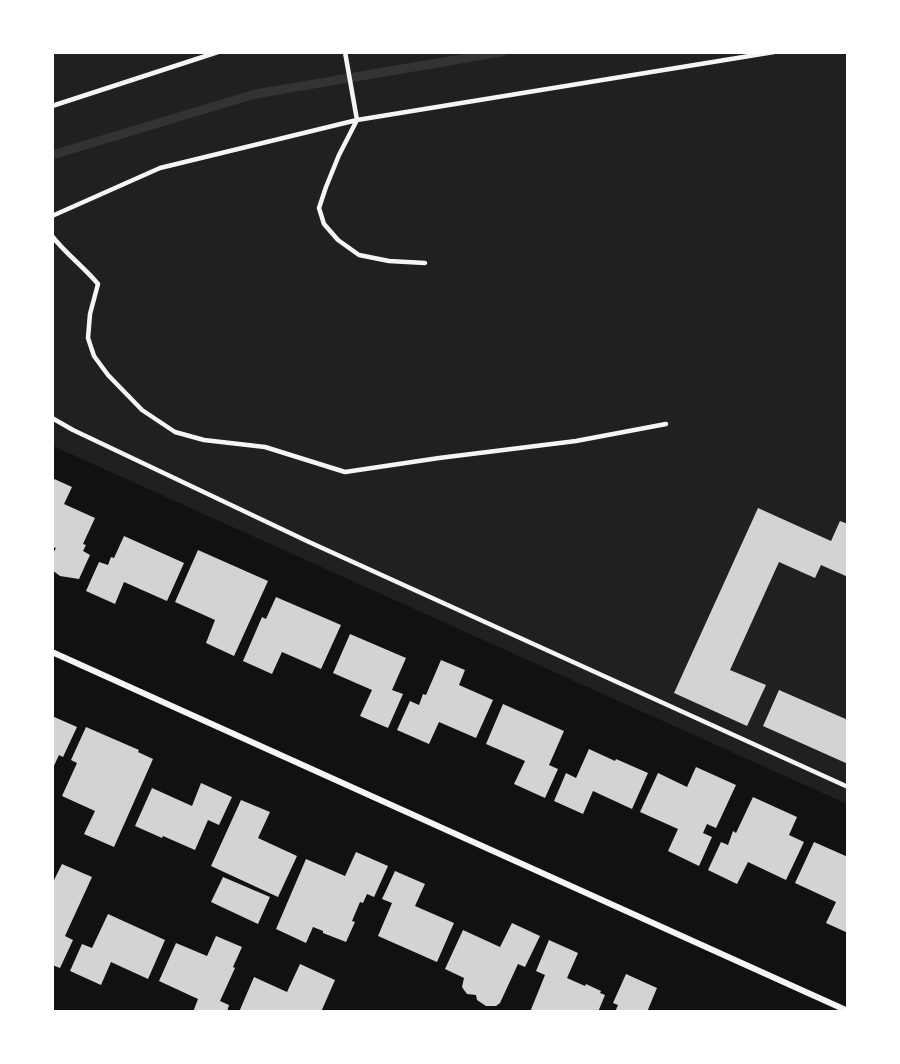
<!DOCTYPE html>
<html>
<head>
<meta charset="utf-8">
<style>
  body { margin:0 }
  #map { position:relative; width:900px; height:1064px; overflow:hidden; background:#111; font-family:"Roboto Condensed",sans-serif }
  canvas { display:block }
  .frame { position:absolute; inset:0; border:54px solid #fff; pointer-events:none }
</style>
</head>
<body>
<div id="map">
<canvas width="900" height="1064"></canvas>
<div class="frame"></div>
</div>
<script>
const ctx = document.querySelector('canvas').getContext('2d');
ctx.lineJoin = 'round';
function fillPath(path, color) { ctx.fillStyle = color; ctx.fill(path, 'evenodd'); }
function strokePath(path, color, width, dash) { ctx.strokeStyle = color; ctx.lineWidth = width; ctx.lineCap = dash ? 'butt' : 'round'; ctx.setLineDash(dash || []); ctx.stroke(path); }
const green = new Path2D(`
  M53,53H847V804L53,446Z`);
const stream = new Path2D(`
  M52,155L255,94L502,52`);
const building = new Path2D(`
  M52,478L72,487L64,504L95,518L83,544L86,545L83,551L90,555L79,579L60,576L52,570V555L56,548L52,547Z
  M758,508L831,541L840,521L848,524V577L821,565L815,578L779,562L730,670L766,685L747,726L674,693Z
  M124,536L184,563L167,601L124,582L115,604L86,591L99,562L108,565L111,557L114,558Z
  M198,550L268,581L234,656L206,643L215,620L175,602Z
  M276,597L341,625L321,669L282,652L272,674L243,661L262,617L266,619Z
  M350,634L406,658L392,690L403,694L388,728L360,716L372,690L333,673Z
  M441,660L465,670L459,685L493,700L476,738L439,722L429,744L397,730L410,701L419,705L423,694L426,695Z
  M779,690L848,720V764L763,726Z
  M503,704L564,731L549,765L558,769L545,798L514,784L525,761L486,744Z
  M52,716L77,727L63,757L59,755L52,770Z
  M86,727L139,750L138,752L153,759L114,847L84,834L95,811L62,796L77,763L71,760Z
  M589,749L615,761L616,759L648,773L632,809L593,791L583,814L554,801L566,773L576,778Z
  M696,767L736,785L716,828L707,824L703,833L712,837L699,866L668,851L678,829L640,812L658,773L687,787Z
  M201,783L232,797L219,825L208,820L195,850L163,836L162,838L135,826L152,788L192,806Z
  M753,797L797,817L789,835L804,842L786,880L748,862L737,884L708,870L721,842L728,845L733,831L736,833Z
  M241,800L270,812L258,838L297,856L278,897L211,866Z
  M814,842L848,857V933L826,923L836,902L795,883Z
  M356,852L388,866L374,897L367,894L363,903L360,902L352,921L355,922L346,942L323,933V931L313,927L306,943L276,929L306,859L345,876Z
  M62,864L92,877L65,936L73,940L60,968L52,965V884Z
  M395,871L425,884L415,906L454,923L437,962L378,936L392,903L382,899Z
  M223,877L270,897L258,924L211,902Z
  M108,914L165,940L148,979L111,962L101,985L70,971L82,944L92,948Z
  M512,923L540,936L525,967L518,964L500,1003L496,1006H486L477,1000L476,995L467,994L464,990L462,987L464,978L445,969L463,930L500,947Z
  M216,936L242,947L233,967L235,968L220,1001L229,1005L227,1012H193L198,999L159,981L176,943L207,956Z
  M549,940L578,953L567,978L585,986L586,984L601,991L600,993L605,995L598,1012H530L545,975L536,971Z
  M300,964L335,980L321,1012H239L254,977L287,992Z
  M626,974L657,988L647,1012H615L618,1005L613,1003Z`);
const service = new Path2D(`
  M345,52L357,120L339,155L326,187L319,208L324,224L338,240L359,255L389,261L425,263
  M52,106L218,52
  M52,216L160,168L357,120L774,52
  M52,236C66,254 84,267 98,284L90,314L88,338L94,356L108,375L142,410L175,432L204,440L265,447L345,472L439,458L576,441L666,424
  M52,418L73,430L309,542L848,787`);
const minor = new Path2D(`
  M52,652L848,1011`);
fillPath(green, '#202020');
strokePath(stream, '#333', 9);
fillPath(building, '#d3d3d3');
strokePath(service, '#f5f5f5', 4.5);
strokePath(minor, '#f5f5f5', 6);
</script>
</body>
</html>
